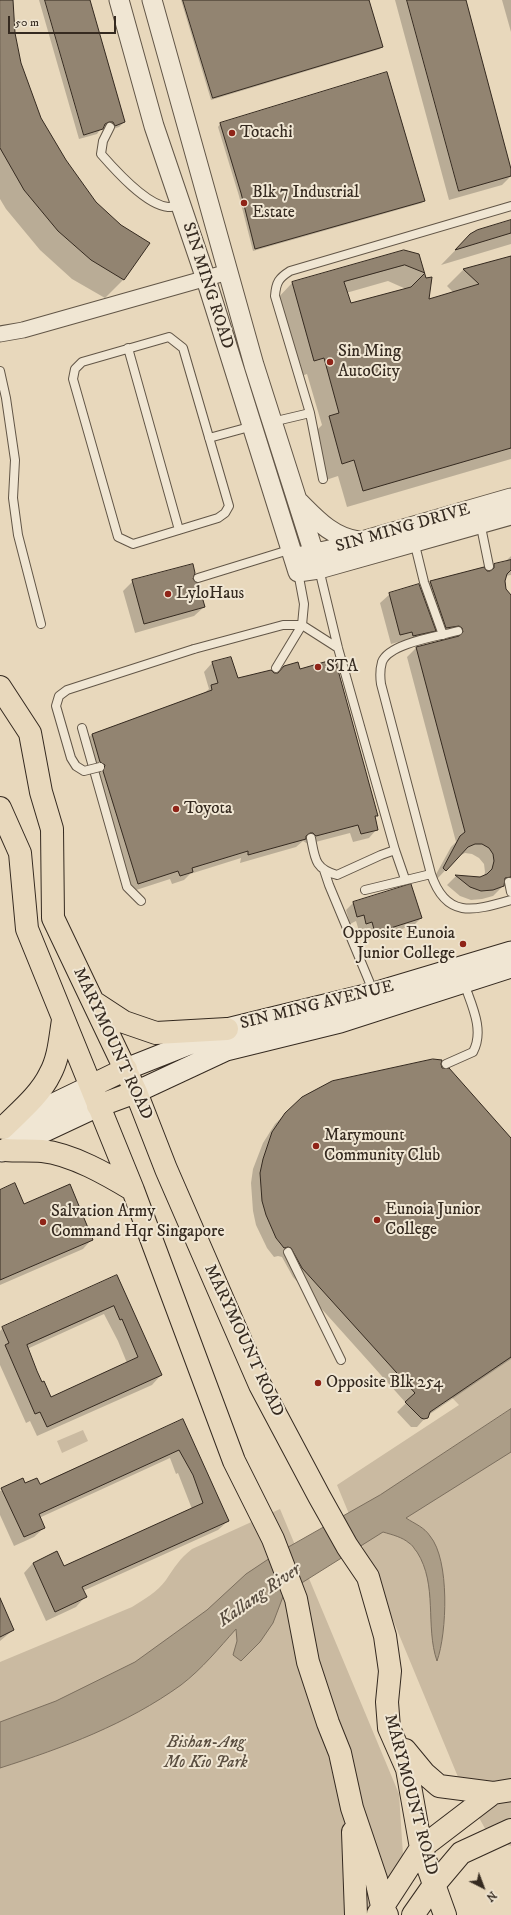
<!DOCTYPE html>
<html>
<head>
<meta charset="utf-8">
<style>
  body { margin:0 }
  #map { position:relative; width:511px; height:1915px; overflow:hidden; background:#e8d8bc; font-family:"IM FELL DW Pica",serif }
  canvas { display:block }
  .north { position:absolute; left:463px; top:1867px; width:40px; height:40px; -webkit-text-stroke:3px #f0e6d3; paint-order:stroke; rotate:138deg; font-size:11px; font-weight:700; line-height:16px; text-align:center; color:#352a20 }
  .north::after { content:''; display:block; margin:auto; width:14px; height:18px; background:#352a20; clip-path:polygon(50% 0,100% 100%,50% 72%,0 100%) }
  .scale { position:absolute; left:8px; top:16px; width:108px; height:18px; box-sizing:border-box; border:2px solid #352a20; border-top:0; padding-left:5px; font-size:12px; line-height:14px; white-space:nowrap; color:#352a20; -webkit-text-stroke:3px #f0e6d3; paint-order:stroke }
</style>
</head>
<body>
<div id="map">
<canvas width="511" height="1915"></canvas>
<div class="north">N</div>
<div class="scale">50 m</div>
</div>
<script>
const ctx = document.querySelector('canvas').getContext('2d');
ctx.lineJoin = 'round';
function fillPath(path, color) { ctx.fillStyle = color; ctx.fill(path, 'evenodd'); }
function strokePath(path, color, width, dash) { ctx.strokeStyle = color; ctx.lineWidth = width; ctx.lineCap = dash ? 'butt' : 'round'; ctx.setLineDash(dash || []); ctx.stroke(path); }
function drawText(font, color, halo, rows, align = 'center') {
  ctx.font = font + ' "IM FELL DW Pica",serif'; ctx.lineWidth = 4; ctx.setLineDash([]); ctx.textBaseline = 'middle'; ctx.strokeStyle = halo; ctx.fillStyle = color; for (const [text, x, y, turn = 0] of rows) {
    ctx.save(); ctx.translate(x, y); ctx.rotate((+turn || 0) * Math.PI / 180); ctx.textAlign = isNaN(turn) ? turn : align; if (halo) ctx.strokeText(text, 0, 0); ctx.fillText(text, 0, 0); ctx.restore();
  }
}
const green = new Path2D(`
  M511,1183V1846L492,1841L463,1789L337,1485L459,1405L287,1225Z
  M83,1430L88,1441L62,1453L57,1441Z
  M280,1509L399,1794L403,1855L386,1915H0V1662L132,1607C145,1599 157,1592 166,1580C175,1567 179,1559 192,1549Z`);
const water = new Path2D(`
  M511,1409V1452L406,1518C415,1524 424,1527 430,1536C450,1560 447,1633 437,1661C425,1626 438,1585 417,1552C414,1549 413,1545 409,1543C402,1537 393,1535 383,1532L284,1594L273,1623L260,1642L241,1661L233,1655L237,1641L236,1629C219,1648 202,1669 181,1685C127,1724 63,1748 0,1768V1722L56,1701L135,1662L207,1610L246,1574L276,1554L380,1495Z`);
const shadow = new Path2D(`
  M0,0H12L14,33L20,63L40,118L124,279L105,298L72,279L40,250L6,209L0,199Z
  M39,0H89L124,122L119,127L110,130L108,127L103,126L97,134L79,139Z
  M181,0H369L382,46L380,49L211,100Z
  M395,0H465L511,173V176L502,185L449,200Z
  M502,0H511V32Z
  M386,73L424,201L422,203L253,251L239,196L218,127L220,124Z
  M511,221V244L441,265L470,235Z
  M412,252L418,255L426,279L428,300L454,293L447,286L463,270L511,257V459L347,507L338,476L326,480L313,434L322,425L307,374L298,377L276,300L292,283L397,253ZM388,281L406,289L350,305L346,293Z
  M511,556V575L505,576L504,581L505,589L511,596V885L502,887L493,896L482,899L471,900L460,896L447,885L456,876L480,878L484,877L485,872L484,864L479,858L472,854L465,853L459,856L436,880L434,878L451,847L456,842L407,657L416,648L453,639L449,635L437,637L434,630L425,640L404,645L402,641L391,644L380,603L390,594L420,591L430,582L483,568L488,572L495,565L505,562Z
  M191,580L204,607L194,616L135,633L123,591L133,581Z
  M231,658L237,679L299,670L376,816L374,818L377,829L369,838L353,842L350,833L308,844L303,841L296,847L240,863L241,858L190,874L184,880L172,884L170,879L130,892L84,743L92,734L203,694L209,689L204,672L212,663Z
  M353,903L421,918L414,925L368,940L365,929L359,931L356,921L350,924L346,910Z
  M439,1064L442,1069L511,1138V1359L427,1416L417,1427H411L397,1412L406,1403L293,1277L282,1257L278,1256L274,1257L267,1248L256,1225L253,1211L251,1183L253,1169L263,1143L275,1124L285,1114Z
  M0,1191L23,1206L92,1239L83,1249L0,1285Z
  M116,1276L161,1375L152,1385L37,1436L30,1421L26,1423L0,1365V1331L3,1328ZM104,1314L118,1341L127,1363L50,1398L36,1372L27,1349Z
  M182,1421L228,1521L218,1530L83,1591L85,1597L76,1607L46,1621L24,1573L33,1563L63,1568L192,1509L178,1473L176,1474L170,1458L39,1518L44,1528L34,1537L14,1546L0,1515V1491L24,1485H40Z
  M0,1600L13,1630L0,1641Z`);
const building = new Path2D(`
  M0,0H13L15,33L21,63L41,118L66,160L96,202L121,225L150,243L124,280L91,260L58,231L24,190L0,148Z
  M45,0H90L125,122L115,126L113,122H109L105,124L103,129L84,135Z
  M183,0H369L383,47L213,98Z
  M407,0H466L511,169V176L459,191Z
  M387,72L425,201L255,249L241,193L220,123Z
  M511,220V233L455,250L470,234L477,230Z
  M404,250L419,254L426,278L432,277L429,299L479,284L463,269L511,256V448L363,491L354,460L342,464L329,416L339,413L324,358L314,361L292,282ZM405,265L425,273L411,287L351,303L344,282Z
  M511,560V570L507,574L505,581L506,589L511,595V877L505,878L504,886L493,890L481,891L470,887L455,875L480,877L487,874L492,869L494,861L493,854L489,848L482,844H475L468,847L446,871L443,868L460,836L465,832L416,647L459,636L463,632L462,628L459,626L446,628L430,581L484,567L487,571H490L494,568V564Z
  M193,564L195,573L193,579L198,583L205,607L144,624L132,580Z
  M419,584L436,631L413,636L412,632L400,635L389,593Z
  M231,657L238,678L271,670L274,673H278L284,666L298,662L300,669L335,659L378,816H375L378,830L361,834L358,825L316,836L313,833H310L306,836V839L248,855V851L192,868L193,872L180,876L178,871L138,884L103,771L105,765L100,762L92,734L212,690L211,685L218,683L212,662Z
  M411,884L422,918L375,933L372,922L366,924L364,915L357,917L353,902Z
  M433,1059L442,1060L441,1064L442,1068H449L511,1138V1357L430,1412L428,1418L424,1419L421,1418L405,1402L415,1393L302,1268L291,1248L288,1247L284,1248L276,1238L266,1215L262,1201L260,1173L263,1159L272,1132L285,1113L302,1097L332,1081Z
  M15,1183L24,1204L70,1184L93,1240L0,1280V1190Z
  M117,1275L162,1375L47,1427L40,1412L35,1414L5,1345L9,1343L2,1327ZM114,1306L120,1320L122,1319L138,1357L51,1397L44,1381L42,1382L37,1371L27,1345Z
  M183,1419L229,1521L82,1587L87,1597L55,1612L33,1563L57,1551L64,1566L203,1503L193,1475L179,1450L39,1514L45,1528L24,1537L1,1488L23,1478L25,1483L37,1478L40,1484Z
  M0,1598L14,1630L0,1637Z`);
const service = new Path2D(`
  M110,127L103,141L101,154C115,170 146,205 168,207C172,207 177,206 181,206
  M169,337L183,348L229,506L225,513L218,518L133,544L118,537L73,379L75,369L82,362Z
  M128,348L179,530
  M0,371L6,398L15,460L13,498L18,535L41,624
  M272,422L310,413
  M209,438L253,426
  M323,479L310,413L275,296C276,282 279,278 290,271L511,206
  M480,522L489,566
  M414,541L424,582L443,635
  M319,569L338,648L395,850L405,879
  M198,578L292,549
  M458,631C440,636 389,643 382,662C380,669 380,677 381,684L431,874C446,919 473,911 511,900
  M194,649L283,625H302L338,648
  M276,668L302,625L304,604L298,572
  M82,728L127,887L141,901
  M311,838C315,859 315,869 337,875L381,855L395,850
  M324,870L329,885L374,993
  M509,882L511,892
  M365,890L431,874
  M446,1064L473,1052C485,1030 471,1004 464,983
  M288,1252L341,1360`);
const minor = new Path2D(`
  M0,334L23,330L228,272`);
const tertiary = new Path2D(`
  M119,0L154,126L206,279L298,572L319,569L511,515
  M152,0L254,365L319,569
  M299,502C317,520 332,537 358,541
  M302,556L334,549L511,498`);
const secondary = new Path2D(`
  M126,1069L227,1029L374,993L511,952
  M136,1092L226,1050L340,1022L511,967
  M6,1127L91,1086
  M2,1151L98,1106`);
const primary = new Path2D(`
  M0,687L30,733L41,792L52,829L53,918L136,1092L166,1169L260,1385L319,1496L347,1546L368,1577L385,1636L390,1671L387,1702L389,1728L407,1769L421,1848L445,1915
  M0,808L20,853L27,929L133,1190L234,1461L273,1539L296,1599L308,1662L328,1723L340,1753L352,1808L376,1879L382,1906L387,1915
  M95,1003L124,1022L156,1033L227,1029
  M91,1086L126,1069
  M98,1106L136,1092
  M3,1128C19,1112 40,1095 50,1074C59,1058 60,1038 63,1020
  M5,1150C17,1151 30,1150 42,1151C72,1154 108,1175 133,1190
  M405,1750L424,1773L439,1786L493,1793
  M353,1832L356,1915
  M378,1914L421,1848L493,1793L511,1790
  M413,1915L434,1885L461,1853L511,1830`);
const serviceBridge = new Path2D(`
  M100,767L84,771L76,766L71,758L56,706L59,696L67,690L194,649`);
const markers = [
  [232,133,4,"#8f2418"],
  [244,203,4,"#8f2418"],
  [330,362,4,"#8f2418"],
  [168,594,4,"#8f2418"],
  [318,667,4,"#8f2418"],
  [176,809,4,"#8f2418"],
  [463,944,4,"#8f2418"],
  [316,1146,4,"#8f2418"],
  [377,1220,4,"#8f2418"],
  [43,1222,4,"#8f2418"],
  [318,1383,4,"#8f2418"]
];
const poiNames = [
  ["Totachi",240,133],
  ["Blk 7 Industrial",252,193],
  ["Estate",252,213],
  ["Sin Ming",338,352],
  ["AutoCity",338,372],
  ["LyloHaus",176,594],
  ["STA",326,667],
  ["Toyota",184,809],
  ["Opposite Eunoia",455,934,"right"],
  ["Junior College",455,954,"right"],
  ["Marymount",324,1136],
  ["Community Club",324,1156],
  ["Eunoia Junior",385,1210],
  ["College",385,1230],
  ["Salvation Army",51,1212],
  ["Command Hqr Singapore",51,1232],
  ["Opposite Blk 254",326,1383]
];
const streetNames = [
  ["SIN MING ROAD",207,286,72],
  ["SIN MING DRIVE",403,529,-16],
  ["SIN MING AVENUE",317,1006,-14],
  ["MARYMOUNT ROAD",112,1044,65],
  ["MARYMOUNT ROAD",243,1341,65],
  ["MARYMOUNT ROAD",410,1795,75]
];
const parkNames = [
  ["Bishan-Ang",206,1743],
  ["Mo Kio Park",206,1763]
];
const waterNames = [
  ["Kallang River",260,1596,-35]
];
fillPath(green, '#cabaa1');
fillPath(water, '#ab9d87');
strokePath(water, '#7c6f5e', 1);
fillPath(shadow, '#0003');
fillPath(building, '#928471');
strokePath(building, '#352a20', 1);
strokePath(service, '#625647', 10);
strokePath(minor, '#625647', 17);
strokePath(tertiary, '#625647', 21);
strokePath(secondary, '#352a20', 23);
strokePath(primary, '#352a20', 24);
strokePath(service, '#f0e6d3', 8);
strokePath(minor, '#f0e6d3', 15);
strokePath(tertiary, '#f0e6d3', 19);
strokePath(secondary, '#f0e6d3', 21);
strokePath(primary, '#e8d8bc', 22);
strokePath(serviceBridge, '#625647', 10, []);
strokePath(serviceBridge, '#f0e6d3', 8);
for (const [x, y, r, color] of markers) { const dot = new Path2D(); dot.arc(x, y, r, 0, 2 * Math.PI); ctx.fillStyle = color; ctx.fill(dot); strokePath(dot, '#f0e6d3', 1.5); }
drawText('17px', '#352a20', '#f0e6d3', poiNames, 'left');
drawText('17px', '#352a20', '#f0e6d3', streetNames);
drawText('italic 17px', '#5a4e40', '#f0e6d3', parkNames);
drawText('italic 18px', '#584c3f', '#f0e6d3', waterNames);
</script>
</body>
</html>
